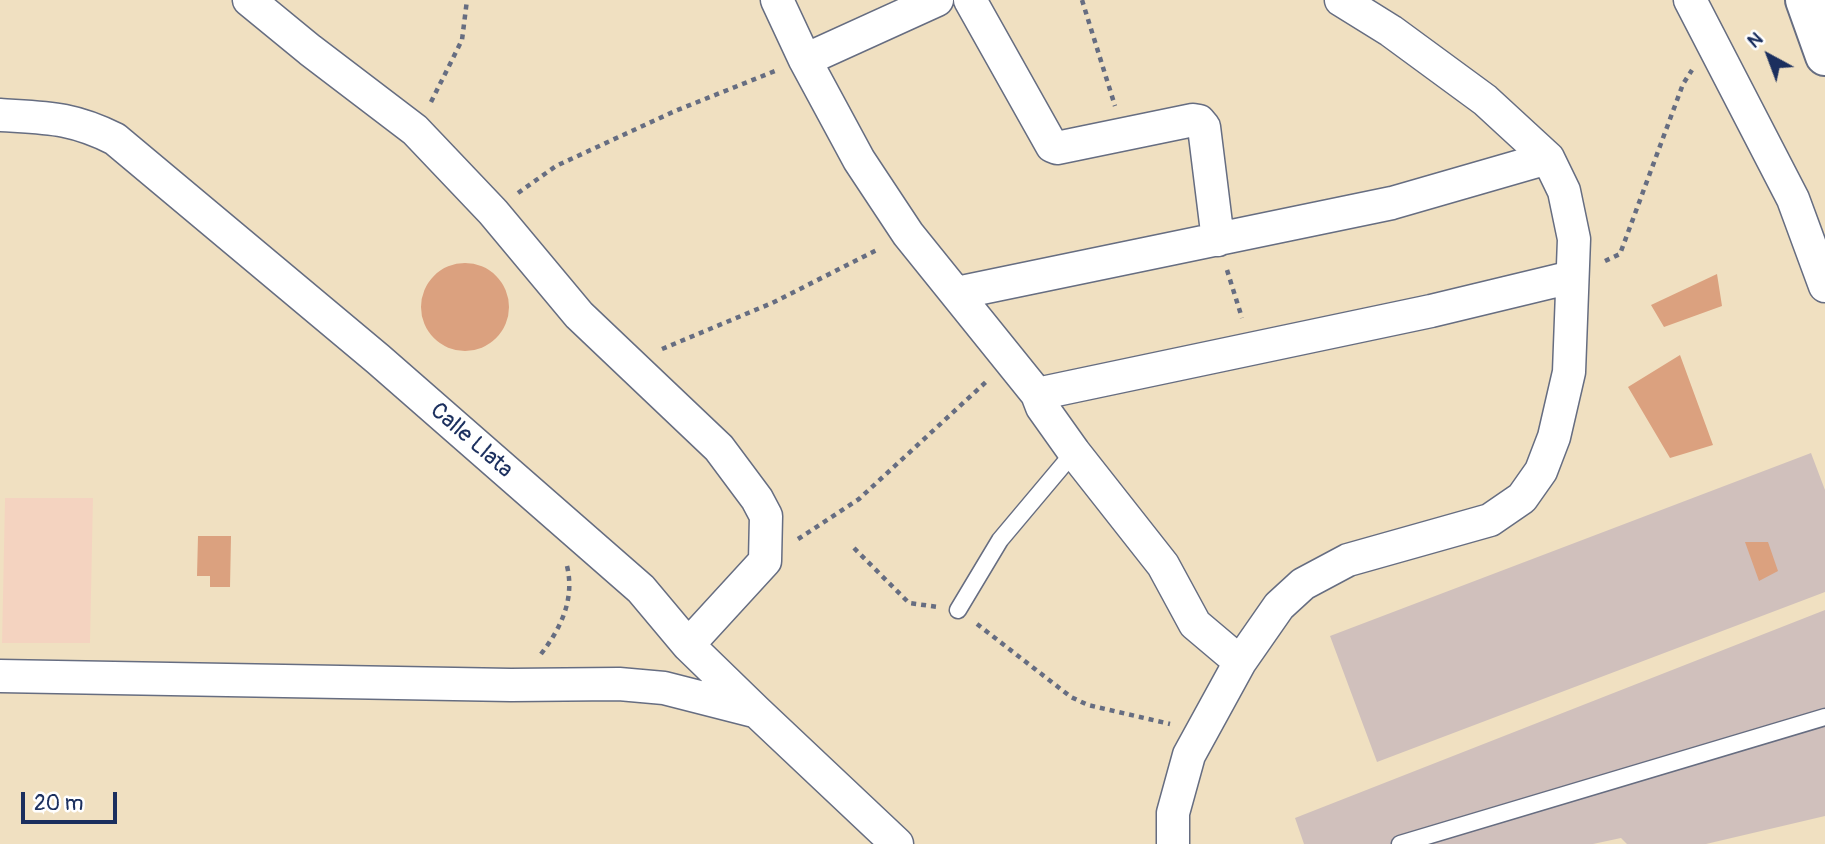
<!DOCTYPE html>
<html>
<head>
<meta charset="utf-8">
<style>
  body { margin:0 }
  #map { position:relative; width:1825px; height:844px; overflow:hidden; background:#f0e0c1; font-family:Pangolin,sans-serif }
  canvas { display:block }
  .north { position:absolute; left:1734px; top:21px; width:70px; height:70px; -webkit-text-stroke:5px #fff; paint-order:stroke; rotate:319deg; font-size:19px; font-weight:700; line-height:28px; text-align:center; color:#1b2f5e }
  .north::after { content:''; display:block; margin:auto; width:24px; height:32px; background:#1b2f5e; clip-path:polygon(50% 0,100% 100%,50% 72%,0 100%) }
  .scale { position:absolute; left:21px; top:792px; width:96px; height:32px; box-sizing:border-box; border:4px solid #1b2f5e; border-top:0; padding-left:9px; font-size:21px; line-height:24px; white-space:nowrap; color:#1b2f5e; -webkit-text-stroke:5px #fff; paint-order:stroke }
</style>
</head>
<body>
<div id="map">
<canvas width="1825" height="844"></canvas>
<div class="north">N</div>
<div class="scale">20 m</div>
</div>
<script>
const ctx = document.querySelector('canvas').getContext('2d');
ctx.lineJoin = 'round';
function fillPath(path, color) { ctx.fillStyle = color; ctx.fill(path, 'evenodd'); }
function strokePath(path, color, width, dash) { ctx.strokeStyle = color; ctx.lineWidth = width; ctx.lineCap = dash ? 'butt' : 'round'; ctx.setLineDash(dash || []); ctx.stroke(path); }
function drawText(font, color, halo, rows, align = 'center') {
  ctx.font = font + ' Pangolin,sans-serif'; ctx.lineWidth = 7; ctx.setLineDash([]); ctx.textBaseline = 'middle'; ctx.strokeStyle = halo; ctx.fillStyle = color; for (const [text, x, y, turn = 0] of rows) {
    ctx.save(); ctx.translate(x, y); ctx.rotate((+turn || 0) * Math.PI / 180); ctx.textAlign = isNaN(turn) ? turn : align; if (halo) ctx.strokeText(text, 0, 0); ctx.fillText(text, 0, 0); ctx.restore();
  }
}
const built = new Path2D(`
  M5,498H93L90,643H2Z`);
const industrial = new Path2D(`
  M1811,453L1825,490V592L1377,762L1330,636Z
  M1825,610V816L1706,844H1627L1621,838L1593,844H1304L1295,818Z`);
const building = new Path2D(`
  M421 307a44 44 0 1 1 88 0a44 44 0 1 1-88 0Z
  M1717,274L1722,306L1664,327L1651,305Z
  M1680,355L1713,445L1670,458L1628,387Z
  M198,536H231L230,587H210V576H197Z
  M1745,542H1768L1778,571L1759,581Z`);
const path = new Path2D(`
  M1082,0L1115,106
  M431,102L462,40L467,0
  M518,193L556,166L675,111L775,71
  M1605,261L1620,254L1683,84L1692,70
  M1227,270L1242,318
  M662,349L772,303L879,249
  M798,539L859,499L987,381
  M854,548L909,603L938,607
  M977,624L1071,697L1088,705L1170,724
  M541,654C561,628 575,599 567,566`);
const lane = new Path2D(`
  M958,610L1000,540L1074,452
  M1400,844L1825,717`);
const street = new Path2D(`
  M249,0L310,50L415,130L493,212L579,315L719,448L757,499L766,516L765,561L688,645
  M777,0L805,60L859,160L908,234L1037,394L1042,407L1074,452L1163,565L1195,624L1240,662
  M970,0L1052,146L1057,148L1193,120L1199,121L1204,127L1218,240
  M1690,0L1793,199L1825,286
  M805,60L937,0
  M0,115C47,118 71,117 115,139L378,359L641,589L688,645L756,711L897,844
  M957,293L1392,203L1548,158
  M1037,394L1431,311L1572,277
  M0,676L511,685L619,684L664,688L754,711
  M1173,844V813L1189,755L1240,662L1279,606L1303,584L1348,560L1490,520L1522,498L1541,471L1554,437L1569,372L1574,239L1564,191L1548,158L1485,100L1391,31L1341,0`);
const primary = new Path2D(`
  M1805,0L1825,56`);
const streetNames = [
  ["Calle Llata",471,441,41]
];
fillPath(built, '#f4d3c0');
fillPath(industrial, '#d0c0bc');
fillPath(building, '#dba17f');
strokePath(lane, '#666d81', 19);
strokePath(street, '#666d81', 35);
strokePath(primary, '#666d81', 42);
strokePath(path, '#666d81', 4.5, [5, 5]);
strokePath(lane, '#fff', 16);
strokePath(street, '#fff', 32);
strokePath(primary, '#fff', 38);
drawText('23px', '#1b2f5e', '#fff', streetNames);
</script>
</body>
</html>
